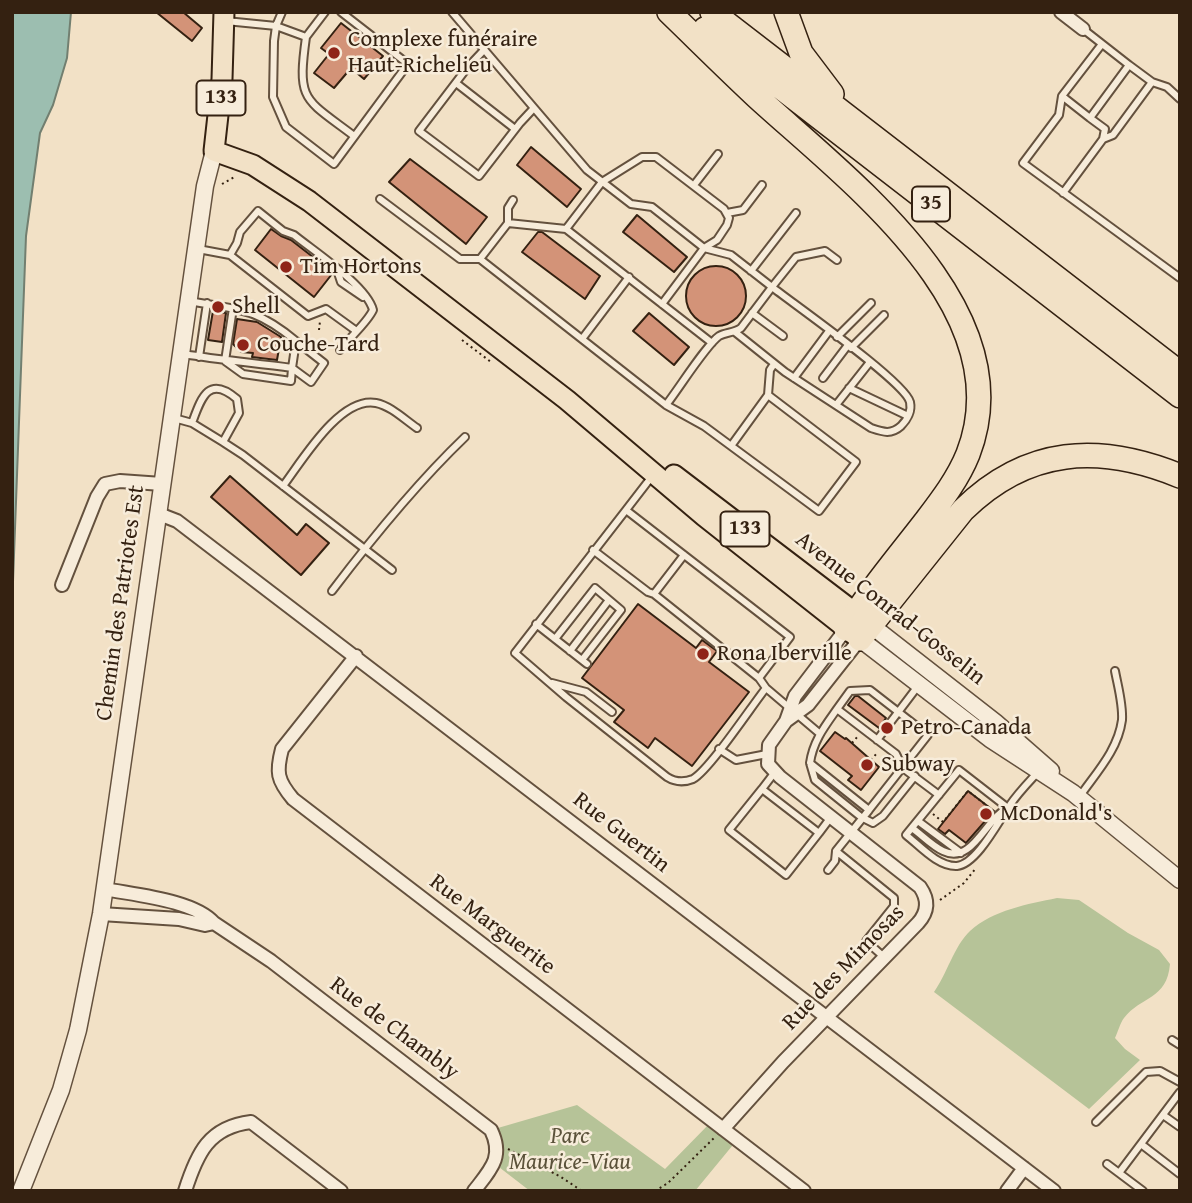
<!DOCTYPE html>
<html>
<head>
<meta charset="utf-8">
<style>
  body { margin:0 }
  #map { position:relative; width:1192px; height:1203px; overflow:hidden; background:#f2e1c6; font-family:"Gentium Book Plus",serif }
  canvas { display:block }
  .frame { position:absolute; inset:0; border:14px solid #342111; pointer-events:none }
</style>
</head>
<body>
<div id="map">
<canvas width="1192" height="1203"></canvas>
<div class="frame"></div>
</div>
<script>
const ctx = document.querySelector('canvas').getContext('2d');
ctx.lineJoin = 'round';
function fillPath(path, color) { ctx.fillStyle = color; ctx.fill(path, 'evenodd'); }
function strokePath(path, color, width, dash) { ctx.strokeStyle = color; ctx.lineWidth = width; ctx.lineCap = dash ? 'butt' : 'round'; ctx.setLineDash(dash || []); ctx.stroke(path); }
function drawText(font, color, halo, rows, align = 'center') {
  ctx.font = font + ' "Gentium Book Plus",serif'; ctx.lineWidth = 5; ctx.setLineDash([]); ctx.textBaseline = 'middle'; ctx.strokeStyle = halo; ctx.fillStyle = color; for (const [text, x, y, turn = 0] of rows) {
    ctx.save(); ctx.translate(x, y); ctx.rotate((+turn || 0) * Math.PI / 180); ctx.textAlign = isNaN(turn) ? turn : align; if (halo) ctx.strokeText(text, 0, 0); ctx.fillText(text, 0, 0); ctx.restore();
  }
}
const green = new Path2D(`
  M1057,898L1079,900L1128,933L1159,950L1170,964C1167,1000 1141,996 1124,1018C1120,1023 1118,1032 1115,1038L1125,1049L1140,1060L1089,1109L934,992C947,974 954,946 970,931C993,910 1028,904 1057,898Z
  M577,1105L665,1169L712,1121L737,1140L695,1191H530L495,1164L491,1130Z`);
const water = new Path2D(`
  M12,12H71L67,58L53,105L40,133L26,236L12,608Z`);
const building = new Path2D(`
  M156,12H183L202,28L192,41Z
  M341,23L383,56L364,79L351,68L334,88L314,73L329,54L321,48Z
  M531,147L581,189L567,207L517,165Z
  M410,159L487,217L466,244L389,182Z
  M637,215L687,257L674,272L623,232Z
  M271,229L281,236L291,240L331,271L332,274L314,297L255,250Z
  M538,232H542L600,276L585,299L522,252Z
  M686 296a30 30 0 1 1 60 0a30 30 0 1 1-60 0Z
  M213,311L226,313L222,342L208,340Z
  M649,313L689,347L674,365L633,331Z
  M237,319L257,322L281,337L277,360L252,357L253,353L241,352L233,344Z
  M230,476L297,535L306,524L329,543L301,575L211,497Z
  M638,604L696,648L702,640L717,651L709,662L749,692L692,766L655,738L648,748L614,722L624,710L582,678Z
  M855,696H858L886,718L879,728L848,705Z
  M835,732L845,739L846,738L879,767L861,790L848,780L852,776L820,751Z
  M968,791L994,811L966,843L949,830L945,834L938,829Z`);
const path = new Path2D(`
  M222,184L236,176
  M319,330L320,321
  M462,340L491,362
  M852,743L858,736
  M871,760L877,753
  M933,814L943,822L968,791L991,809
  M940,900L964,883L976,868
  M508,1149L561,1177L582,1191
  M655,1191L668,1183L714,1138`);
const service = new Path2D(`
  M282,12L276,26L274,41L273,97L286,127L334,164L408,64L341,12
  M452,12L587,170L631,204L652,207L704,248L731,255L772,287L741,328C734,333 726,332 719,336C706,345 678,390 666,405L480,259L508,223L566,229L602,182L642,157H656L724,209L729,218L727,225L717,240L704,248L662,304
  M226,21L276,26L306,37L325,12
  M1083,29L1129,65L1090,118L1062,96L1102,44
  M306,37C297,102 304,98 354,136
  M484,50L467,68L419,131L479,176L520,123L534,108
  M1152,82L1167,87L1180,99
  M456,83L515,129
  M1062,96L1059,115L1023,163L1180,278
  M1090,118L1105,129L1103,139
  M694,185L718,154
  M1063,193L1103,139L1113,135L1152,82L1129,65
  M380,199L460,259H480
  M727,213L743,210L762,185
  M508,223V208L513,200
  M566,229L712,343
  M198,249L230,255L308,316L326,309L355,330
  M230,255L237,243L240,232L258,211L283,231L294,235C315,252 367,286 373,310C367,323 349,338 340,350
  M337,270L341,282L363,297
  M751,271L796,213
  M233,308L225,361L243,374L291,381L292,368
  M752,313L783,336
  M735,332L785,372L871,428C883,432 891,435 901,426C907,420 912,411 910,402C905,382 795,305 772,287L796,257L825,251L837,260
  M837,337L871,303
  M582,339L629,277
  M851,348L884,315
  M183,354C220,360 256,363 292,368L296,341C255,307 239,310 189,301
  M199,357L207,303
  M292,368L311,382L324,363L296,341
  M794,378L829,331
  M823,378L848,345
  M849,388L908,416
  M768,395L770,370L774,364
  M666,405L704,426L819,511L856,462L768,395L731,446
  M836,405L870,362
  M174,418L192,423L223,442L239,413L237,399C208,374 201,399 192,423
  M223,442L243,455L392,570
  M653,475L626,510L790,637L759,678L766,688L819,733
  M283,486C302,461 340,396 376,403C391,406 405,420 417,428
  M626,510L515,653L566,697L667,777C675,782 683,783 693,779C710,769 751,707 766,688
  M593,550L648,592L654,594
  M684,555L654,594L759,678
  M332,591C373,537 416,484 465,437
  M536,624L587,664
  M555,639L595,588L621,610L582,660
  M570,651L609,600
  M552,683L586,692L612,712
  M837,709L850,691L870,690L928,735L869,810L810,763C813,741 825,726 837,709L896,754L903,768L939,795
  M877,740L918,686
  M719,749L736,760L767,754
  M810,763L815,780L861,817L873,823L883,816L915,776
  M775,772L762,789L819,833L831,817
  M762,789L729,830L786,875L819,833
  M1080,796C1096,773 1118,750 1122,720C1123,704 1118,687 1115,671
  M1008,808L959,770L906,835C920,846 938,867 957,866C977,864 999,820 1010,805C1018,793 1028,783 1038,772
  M869,810L836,851L894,898V906L866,941L885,958
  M918,821L961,853
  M912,828C922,835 932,846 943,851C972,865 985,820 1006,809
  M828,870L835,861L836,851
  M1172,1040L1180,1045
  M1163,1115L1180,1127
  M1096,1122L1146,1072L1160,1071L1180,1082
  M1141,1144L1180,1174
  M1107,1164L1143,1191
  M1119,1173L1180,1092`);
const minor = new Path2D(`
  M1061,12L1083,29
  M159,514L177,521L1054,1191
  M62,585L97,497L105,484L120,481L162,484
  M356,656L282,749C276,772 277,780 293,799L804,1191
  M786,721L808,705L860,639
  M105,889C135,895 194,900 214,923L271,961L491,1130C504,1157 491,1169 474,1191
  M101,914L179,919L205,925L214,923
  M723,1129L783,1062L918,923C928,912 929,900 920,887L780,777L768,764L769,745L786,721L795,696L846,629
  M185,1191C197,1153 209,1127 251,1122L341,1191
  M1007,1191L1024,1168`);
const tertiary = new Path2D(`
  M872,626L995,722L1051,771
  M860,639L990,739L1073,793L1180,880
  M21,1191L61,1090L78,1030L101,914L205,186L214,151`);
const primary = new Path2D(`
  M224,12L222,79L214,151L253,165L309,201L567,400L704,516L856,636
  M674,475L867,622`);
const motorway = new Path2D(`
  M669,12C698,40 727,69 757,97C849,181 1024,310 968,454C958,479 941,501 925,522C898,557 869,591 846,629
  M712,12L1180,373
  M786,12L801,53L832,94
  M705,29L1180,396
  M860,639L963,510C1027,447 1099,443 1180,476`);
const markers = [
  [334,53,7,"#8f2418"],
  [286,267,7,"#8f2418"],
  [218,307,7,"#8f2418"],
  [243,345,7,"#8f2418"],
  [703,654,7,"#8f2418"],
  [887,728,7,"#8f2418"],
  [867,765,7,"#8f2418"],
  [986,814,7,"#8f2418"]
];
const shields = [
  [221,98,49],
  [931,204,38],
  [745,529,49]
];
const shieldNames = [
  ["133",221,98],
  ["35",931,204],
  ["133",745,529]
];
const poiNames = [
  ["Complexe funéraire",348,40],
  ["Haut-Richelieu",348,66],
  ["Tim Hortons",300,267],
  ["Shell",232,307],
  ["Couche-Tard",257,345],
  ["Rona Iberville",717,654],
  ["Petro-Canada",901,728],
  ["Subway",881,765],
  ["McDonald's",1000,814]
];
const streetNames = [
  ["Chemin des Patriotes Est",121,603,-82],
  ["Avenue Conrad-Gosselin",890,609,38],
  ["Rue Guertin",621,833,38],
  ["Rue Marguerite",492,925,37],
  ["Rue des Mimosas",844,968,-46],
  ["Rue de Chambly",394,1029,37]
];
const parkNames = [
  ["Parc",570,1137],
  ["Maurice-Viau",570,1163]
];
fillPath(green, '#b6c398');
fillPath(water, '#9cbeb0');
strokePath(water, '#727f70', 2);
fillPath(building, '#d39378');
strokePath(building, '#342111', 2);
strokePath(service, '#64513e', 10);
strokePath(minor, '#64513e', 16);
strokePath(tertiary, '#64513e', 19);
strokePath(primary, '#342111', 23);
strokePath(motorway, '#342111', 26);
strokePath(path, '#342111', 2, [2, 3.5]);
strokePath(service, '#f7ecda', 6);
strokePath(minor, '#f7ecda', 12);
strokePath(tertiary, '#f7ecda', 16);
strokePath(primary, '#f2e1c6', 19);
strokePath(motorway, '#f2e1c6', 23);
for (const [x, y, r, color] of markers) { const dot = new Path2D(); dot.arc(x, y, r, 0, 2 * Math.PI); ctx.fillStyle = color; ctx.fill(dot); strokePath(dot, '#f7ecda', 2.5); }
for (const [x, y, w] of shields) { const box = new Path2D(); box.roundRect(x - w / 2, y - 17.5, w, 35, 5); ctx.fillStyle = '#f7ecda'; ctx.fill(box); strokePath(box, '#342111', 2); }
drawText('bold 21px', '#342111', null, shieldNames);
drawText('23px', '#342111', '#f7ecda', poiNames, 'left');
drawText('23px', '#342111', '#f7ecda', streetNames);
drawText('italic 23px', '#5b523a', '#f7ecda', parkNames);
</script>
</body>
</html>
